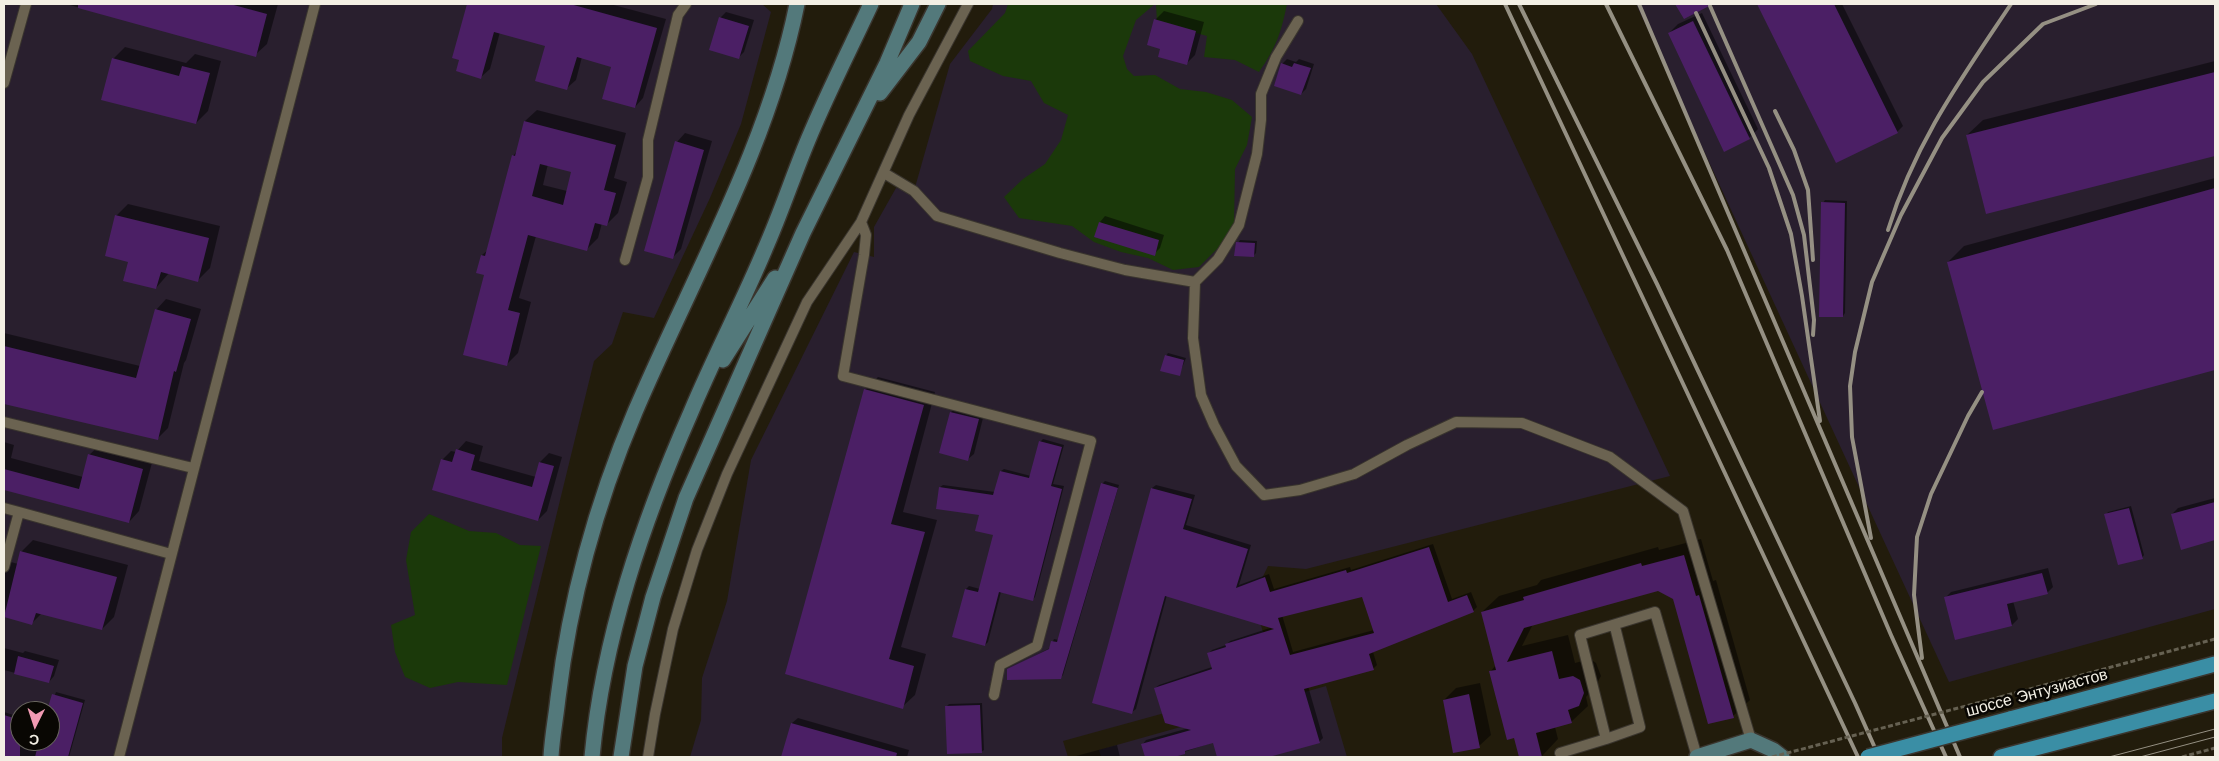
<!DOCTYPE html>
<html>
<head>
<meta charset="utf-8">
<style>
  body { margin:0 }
  #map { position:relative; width:2219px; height:761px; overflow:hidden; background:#221c0c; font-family:"Work Sans",sans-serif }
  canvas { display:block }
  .frame { position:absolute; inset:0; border:5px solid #f3efe4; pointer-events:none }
  .north { position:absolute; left:10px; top:701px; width:50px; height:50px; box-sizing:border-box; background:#090703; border:1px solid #67645d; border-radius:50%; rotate:184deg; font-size:14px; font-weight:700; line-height:20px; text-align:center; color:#f3efe4 }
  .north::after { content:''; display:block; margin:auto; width:18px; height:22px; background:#f19ab3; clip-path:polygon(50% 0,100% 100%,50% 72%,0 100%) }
</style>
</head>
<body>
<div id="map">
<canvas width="2219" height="761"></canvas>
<div class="frame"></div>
<div class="north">С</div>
</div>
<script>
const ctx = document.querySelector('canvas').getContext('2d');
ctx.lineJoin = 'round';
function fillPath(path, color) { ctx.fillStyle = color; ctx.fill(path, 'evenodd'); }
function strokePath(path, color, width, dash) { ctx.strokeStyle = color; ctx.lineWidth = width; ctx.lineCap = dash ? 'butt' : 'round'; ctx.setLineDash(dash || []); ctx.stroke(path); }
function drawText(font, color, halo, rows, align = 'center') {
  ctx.font = font + ' "Work Sans",sans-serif'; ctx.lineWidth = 5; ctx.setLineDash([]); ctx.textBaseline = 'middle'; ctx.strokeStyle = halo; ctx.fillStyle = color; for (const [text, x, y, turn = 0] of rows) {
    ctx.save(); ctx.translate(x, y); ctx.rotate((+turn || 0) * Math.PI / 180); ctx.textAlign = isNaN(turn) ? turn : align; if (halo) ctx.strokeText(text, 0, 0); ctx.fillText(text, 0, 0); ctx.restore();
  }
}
const industrial = new Path2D(`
  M4,4H762L771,12L741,124L710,198L654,318L623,312L612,344L594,361L502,738V757H4ZM20,711H50V741H20Z
  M993,4H1436L1472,54L1670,476L1306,569L1268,566L1253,597L1277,682L1063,741L1068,757H690L701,720L702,678L727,601L751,460L854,252L874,257V227L896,188L914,191L950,64L992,9Z
  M1636,4H2215V609L1949,682Z
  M1326,686L1347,757H1101L1099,750Z`);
const green = new Path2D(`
  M1008,4H1155L1136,20L1123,56L1127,69L1134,76L1155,75L1180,89L1206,92L1232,100L1252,117L1247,145L1235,169L1234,224L1218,248L1199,267L1173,270L1148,258L1121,252L1094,242L1072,226L1019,218L1004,197L1023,179L1045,164L1061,140L1068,115L1044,103L1031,81L1003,76L970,61L968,51L1005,13Z
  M1156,4H1287C1281,33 1276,48 1259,72L1235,60L1204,57L1207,36L1157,22Z
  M429,514L469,531L496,533L520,545L541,546L507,685L458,682L430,688L405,677L395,652L391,625L415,615L406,560L411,532Z`);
const shadow = new Path2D(`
  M66,4H278L267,44L255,55Z
  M468,4H610L666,19L643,98L635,107L612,66L582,57L576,80L567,88L546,45L500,32L490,69L481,77L460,59L453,57Z
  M1760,4H1842L1903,126L1897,132L1759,5Z
  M1164,11L1204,22L1195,55L1186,64L1161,48L1155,20Z
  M726,12L754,20L744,52L738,58L720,18Z
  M1702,13L1758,129L1749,138L1669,33L1678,24Z
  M125,47L186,63L195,54L221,61L208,111L196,123L113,59Z
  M1287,59L1296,62L1299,59L1314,64L1306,89L1301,94L1282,64Z
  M2215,61V155L1987,212L1967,135L1983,120Z
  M537,110L626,133L614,178L627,182L618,213L606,225L602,223L598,238L587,249L536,236L519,298L531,302L518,353L506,365L482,255L488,250L513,156L517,151L525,121ZM548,164L573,171L567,191L543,185Z
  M685,133L712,141L681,249L672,258L677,142Z
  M2215,178V369L1994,429L1948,262L1964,246Z
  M1825,200L1847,201L1845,313L1843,316L1823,203Z
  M128,204L220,226L210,268L198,280L169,273L156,288L129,261L116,216Z
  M1105,216L1164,235L1160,248L1154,254L1100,222Z
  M1240,240L1257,241L1256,253L1253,256L1238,243Z
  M166,299L201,309L186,360L184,363L168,428L157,439L4,403V333L140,366L156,310Z
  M1168,353L1186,358L1179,375L1166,356Z
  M878,377L935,392L903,512L937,520L901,647L926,654L915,695L902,707L786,673L865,390Z
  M957,407L984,414L974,454L968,459L951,412Z
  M1043,439L1064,445L1053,484L1064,486L1035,597L1032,600L1001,592L988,642L985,645L954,636L966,589L969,586L980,589L995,535L981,513L940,487L943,485L995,492L1001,471L1004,469L1031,476L1040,442Z
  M466,441L483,446L479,461L536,477L540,462L549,453L562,457L547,511L538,520L442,460L451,451L456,452Z
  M4,442L14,445L11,458L83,477L89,455L100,445L153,459L139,511L129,522L4,488Z
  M1105,481L1119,485L1063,675L1060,678L1008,670L1050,648L1054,639L1059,640L1102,484Z
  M1156,485L1195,495L1186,525L1251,545L1239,585L1269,574L1274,589L1350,567L1351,570L1433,544L1452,599L1471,592L1477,607L1473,611L1373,652L1377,665L1373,669L1308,686L1323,738L1319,742L1265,757H1219L1214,742L1169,757H1146L1143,744L1146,740L1189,728L1155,688L1159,685L1212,667L1208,654L1212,650L1226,645L1230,641L1273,627L1167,595L1136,709L1132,712L1152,488ZM1363,595L1374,630L1293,652L1282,615Z
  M2215,498V539L2182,548L2172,514L2178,508Z
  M2131,506L2144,555L2142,558L2106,515L2108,512Z
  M1701,539L1713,581L1716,580L1750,700L1733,716L1674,598L1658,590L1533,624L1522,646L1568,635L1575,663L1590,659L1596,663L1601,676L1595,687L1586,697L1588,706L1571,722L1555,727L1558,739L1542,756L1520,757L1515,737L1490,672L1496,665L1482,612L1499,596L1537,585L1541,580L1658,547L1659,550Z
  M33,540L128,565L114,617L102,629L42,613L32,623L4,609V560L18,564L21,552Z
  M2048,568L2053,587L2047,593L2013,601L2018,619L2012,625L1945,598L1951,592Z
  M4,648L23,653L25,651L59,660L54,676L49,682L4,670Z
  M1480,683L1491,735L1479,746L1444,700L1456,688Z
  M56,692L85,700L69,757H4V712L20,717V741H50L49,711Z
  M982,703L984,750L981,752L947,706L949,704Z
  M798,718L909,750L907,757H782L792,723Z
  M1117,745L1120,757H1075L1076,756Z`);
const building = new Path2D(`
  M78,4H230L267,14L256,57L78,8Z
  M467,4H570L657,28L635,108L602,99L611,67L577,57L567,90L535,81L545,46L494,32L481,79L456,71L459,60L452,58Z
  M1675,4H1713L1684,19Z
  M1757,4H1834L1898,133L1836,163Z
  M719,17L749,26L739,59L709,50Z
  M1154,19L1196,31L1187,65L1158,57L1160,49L1147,45Z
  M1693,21L1750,139L1724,152L1668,33Z
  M112,58L179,76L182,66L210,73L196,124L101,100Z
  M1281,63L1292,67L1294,63L1311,68L1301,95L1274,86Z
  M2215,72V156L1986,214L1966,135Z
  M524,121L616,145L604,190L616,193L607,226L595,223L587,251L528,235L508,310L520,313L507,366L463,355L484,275L476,273L481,255L485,256L512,155L515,156ZM540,164L571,172L563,205L532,196Z
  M675,141L704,150L673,259L644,251Z
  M2215,188V370L1993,430L1947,262Z
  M1821,202L1845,203L1843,317H1819Z
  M115,215L209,238L198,282L161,272L156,289L123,281L128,262L105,256Z
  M1099,222L1159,240L1155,256L1094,237Z
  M1236,242L1255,243L1254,257L1234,256Z
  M155,309L191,319L176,372L174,371L158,440L4,404V346L136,378Z
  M1165,355L1184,360L1180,376L1160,371Z
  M864,389L924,405L891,524L925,532L889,659L914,666L903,709L785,674Z
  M950,412L979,419L968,461L939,453Z
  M1039,441L1062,447L1051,486L1062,489L1033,601L999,592L985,646L952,637L965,589L978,592L993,535L975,531L979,515L936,509L939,487L993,495L1000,471L1029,478Z
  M456,449L475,455L471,470L532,487L539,462L554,466L538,521L432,490L441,459L452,462Z
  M88,454L143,469L129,523L4,490V469L79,489Z
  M1101,483L1118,488L1061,679L1007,680V669L1049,649L1051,641L1057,642Z
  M1151,488L1192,499L1183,529L1248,549L1236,588L1265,577L1270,592L1346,570L1347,573L1429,547L1448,602L1467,595L1474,612L1369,654L1374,670L1304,689L1320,743L1269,757H1217L1213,743L1185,751V754L1174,757H1145L1141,744L1191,730L1165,723L1154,688L1212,669L1207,653L1226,647L1225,644L1274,629L1165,596L1132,714L1092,703ZM1362,597L1374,633L1290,655L1278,618Z
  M2215,502V540L2181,550L2171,514Z
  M2129,508L2143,559L2118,565L2104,514Z
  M20,551L117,577L102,630L36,613L32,625L4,617Z
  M1684,555L1696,596L1699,595L1734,718L1708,724L1673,599L1658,591L1524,628L1507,662L1552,651L1559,679L1573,676L1580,680L1584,693L1579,706L1568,710L1572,723L1536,733L1542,757H1519L1514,738L1507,740L1489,671L1496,670L1481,612L1524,600L1523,597L1641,563L1642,566Z
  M2042,573L2048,594L2007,604L2012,626L1955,640L1944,597Z
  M18,656L54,666L49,683L14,674Z
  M52,694L83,703L68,757H35L39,741H50V711H47Z
  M1469,694L1480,748L1453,753L1443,700Z
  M980,705L982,753L947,754L945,706Z
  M4,715L20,720V757H4Z
  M791,723L897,753L896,757H781Z`);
const path = new Path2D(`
  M2000,697L2215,639
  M2182,757L2215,748`);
const lane = new Path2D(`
  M1298,21L1276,57L1261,94V120L1257,154L1239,225L1218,259L1195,282L1193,338L1201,395L1214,425L1236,466L1264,495L1300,490L1354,474L1407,445L1456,422L1522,423L1610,457L1683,511L1751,740
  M4,83L26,4
  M884,173L914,191L937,216L1060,253L1125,270L1195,282
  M861,222L866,235L864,255L843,376L1091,441L1037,646L1000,665L994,695
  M625,260L648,177V140L678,15L686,4
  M4,422L193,468
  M4,508L19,512L4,567
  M19,512L171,554
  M1606,739L1640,727L1615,627
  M1560,753L1606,739L1580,635L1655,612L1697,757
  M119,757L315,4
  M648,757L655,714L673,629L697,550L727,474L807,302L861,222L909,115L968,4`);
const secondary = new Path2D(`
  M880,93L919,42L938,4
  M723,360L775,278
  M551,757C552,737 556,717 558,698C570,599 596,504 635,412C692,278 768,148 797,4
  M592,757C603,638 643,521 691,412C714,357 742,304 765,249C781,213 793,176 808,140C827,94 850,49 871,4
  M621,757L635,666L653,597L686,498L803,233L887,63L912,4
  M1697,757L1751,740L1773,750L1782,757`);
const primary = new Path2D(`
  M2010,719L2215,664
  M2001,757L2215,701`);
const tram = new Path2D(`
  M2109,757L2215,729
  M2140,757L2215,737`);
const rail = new Path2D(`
  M1505,4L1858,757
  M1519,4L1657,284L1855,703L1879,757
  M1606,4L1727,250L1891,635L1946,757
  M1639,4L1960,757
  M1710,6L1793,195L1804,235L1814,320L1813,335
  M1696,13L1769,168L1791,234L1802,296L1820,421
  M1775,111L1794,150L1808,190L1813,260
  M1888,230C1915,142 1961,79 2011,4
  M1871,538L1852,437L1850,386L1855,352L1872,282L1901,215L1942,138L1983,82L2043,24L2096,4
  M1922,658L1914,595L1917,537L1931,494L1968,416L1982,392`);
const pathBridge = new Path2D(`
  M1772,757L2000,697`);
const primaryBridge = new Path2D(`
  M1868,757L2010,719`);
const streetNames = [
  ["шоссе Энтузиастов",2037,693,-15]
];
fillPath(industrial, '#291f2e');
fillPath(green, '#1b390a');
fillPath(shadow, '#0007');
fillPath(building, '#4b1f65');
strokePath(lane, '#3a352e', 12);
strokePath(secondary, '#3a352e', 18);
strokePath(primary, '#3a352e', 18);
strokePath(path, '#666152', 3, [5, 2.5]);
strokePath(lane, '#6b6351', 10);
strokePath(secondary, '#53797b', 15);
strokePath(primary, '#3a8ea5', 15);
strokePath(tram, '#959083', 1);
strokePath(rail, '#959083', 4);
strokePath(primaryBridge, '#3a352e', 18, []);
strokePath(pathBridge, '#666152', 3, [5, 2.5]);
strokePath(primaryBridge, '#3a8ea5', 15);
drawText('16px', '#f3efe4', '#090703', streetNames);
</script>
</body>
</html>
